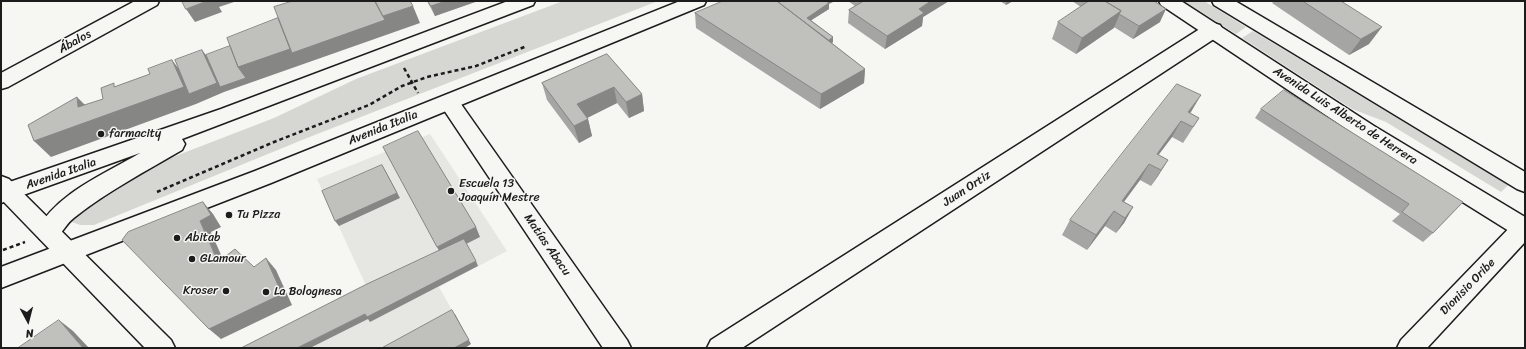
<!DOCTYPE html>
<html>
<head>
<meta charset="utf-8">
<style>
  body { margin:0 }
  #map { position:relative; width:1526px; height:349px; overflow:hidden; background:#f6f6f2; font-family:Sriracha,sans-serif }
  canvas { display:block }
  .frame { position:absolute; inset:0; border:2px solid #1c1c1c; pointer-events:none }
  .north { position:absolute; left:8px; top:301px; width:40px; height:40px; -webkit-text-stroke:3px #f6f6f2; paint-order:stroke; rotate:173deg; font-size:11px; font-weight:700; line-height:16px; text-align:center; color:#1c1c1c }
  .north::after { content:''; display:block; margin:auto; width:14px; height:18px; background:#1c1c1c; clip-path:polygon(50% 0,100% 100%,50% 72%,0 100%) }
</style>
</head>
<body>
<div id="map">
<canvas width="1526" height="349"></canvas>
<div class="frame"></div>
<div class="north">N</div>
</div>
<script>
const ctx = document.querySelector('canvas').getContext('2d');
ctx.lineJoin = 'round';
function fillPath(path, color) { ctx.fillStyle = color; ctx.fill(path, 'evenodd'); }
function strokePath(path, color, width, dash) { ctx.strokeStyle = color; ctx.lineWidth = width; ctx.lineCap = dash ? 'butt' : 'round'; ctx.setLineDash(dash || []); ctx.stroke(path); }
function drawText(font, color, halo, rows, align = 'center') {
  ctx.font = font + ' Sriracha,sans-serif'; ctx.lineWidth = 3; ctx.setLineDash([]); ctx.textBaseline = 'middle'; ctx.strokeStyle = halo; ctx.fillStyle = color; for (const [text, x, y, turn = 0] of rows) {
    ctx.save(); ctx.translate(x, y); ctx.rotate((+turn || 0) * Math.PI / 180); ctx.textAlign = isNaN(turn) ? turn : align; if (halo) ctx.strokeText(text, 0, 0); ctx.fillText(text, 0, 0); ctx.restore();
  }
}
const built = new Path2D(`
  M430,134L507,251L439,287L471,344L465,348H254L368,290L317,179Z`);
const green = new Path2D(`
  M563,1H658L307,138L94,225H80L72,222L73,217L147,167L274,118L356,79Z
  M1184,1H1204L1246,27L1236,34Z
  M1253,31L1508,185L1501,192L1386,122L1352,109L1242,38Z`);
const path = new Path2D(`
  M404,68L418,93
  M157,192L274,142L369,105L402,86L427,77L476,66L527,46
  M3,250L25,242`);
const minor = new Path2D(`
  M135,1H159L157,5L8,87L1,89V73Z
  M1213,23L1220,25L1223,30L1220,35L742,348H707L711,340L1206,25Z
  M449,94L456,97L627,340L631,348H603L442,107L439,102L442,97Z
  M1525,217V242L1427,348H1397L1401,340L1517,220Z`);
const tertiary = new Path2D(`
  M1,176L9,179L171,340L175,348H145L1,199Z`);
const secondary = new Path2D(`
  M1159,1H1181L1374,126L1525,217V239L1517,236L1360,138L1161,5Z
  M1212,1H1235L1525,172V192L1517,189L1214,5Z`);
const primary = new Path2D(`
  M508,1H535L533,5L182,139L185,144L182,150C146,171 108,191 75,217C61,227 60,246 40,239L36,232C56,193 105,174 140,153L1,203V185L221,109Z
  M680,1H706L704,5L271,183L1,288V267L255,171Z`);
const wall = new Path2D(`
  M427,1H478L435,16Z
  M848,1H949L923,17L922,26L885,49L848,23L849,10L855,6Z
  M1000,1H1013L1006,5Z
  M1072,1H1154L1160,22L1133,39L1114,27L1076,54L1052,39L1058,22L1081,7Z
  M1274,1H1341L1369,44L1349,55L1272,3Z
  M829,4V9L811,20L833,37V42L832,43L865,69L864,83L820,109L696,28L695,13Z
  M607,54L642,94L644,111L629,118L617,103L587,118L588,119L592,136L579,143L547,100L542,83Z
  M1261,109L1463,202L1433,233L1423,242L1392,221L1400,214L1255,118Z
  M1190,113L1199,118L1189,134L1183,143L1172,137L1158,155L1168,160L1158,176L1151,186L1140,180L1124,202L1133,207L1124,223L1116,233L1105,226L1087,250L1062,235L1070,220Z`);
const shadedWall = new Path2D(`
  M207,1H237L219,7L222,12L195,22L186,9Z
  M446,1H478L435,16L431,6Z
  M826,1H835L829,4V9L807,23V18Z
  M931,1H949L923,17L922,26L885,49L887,36L919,9Z
  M1007,1H1013L1006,5Z
  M413,6L420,23L224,92L196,104L51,157L34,141L78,107L77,97L93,113L172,60L185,77L202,50L209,59L238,67L278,18L288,35L383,16Z
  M1166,9L1160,22L1133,39L1139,26Z
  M1121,11L1114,28L1076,54L1082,38Z
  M1382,27L1369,44L1349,55L1361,39Z
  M833,37V42L822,51V45Z
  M865,69L864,83L820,109L821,94Z
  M614,87L617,103L581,121L577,104Z
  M642,94L644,111L629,118L626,102Z
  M1201,95L1191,112L1183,122L1188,112Z
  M588,119L592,136L579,143L574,126Z
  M1181,121L1172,137L1151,165L1157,154Z
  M1168,160L1158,176L1151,186L1161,170Z
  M1149,164L1140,180L1116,212L1122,201Z
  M385,170L400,198L339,226L335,221Z
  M203,202L213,214L221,227L211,232L229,273L218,262L200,221Z
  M1133,207L1124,223L1116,233L1125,218Z
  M1114,211L1105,226L1087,250L1096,235Z
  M476,227L480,237L442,256L437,247Z
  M266,258L276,270L292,305L221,339L209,329Z
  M476,261L478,266L370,322L368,319L310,348H297L365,314Z
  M455,314L471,344L465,348H454Z
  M59,320L73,331L89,348H83Z`);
const building = new Path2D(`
  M182,1H207L186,9Z
  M293,1H375L385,20L292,53L274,7Z
  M375,1H410L413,6L383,16Z
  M428,1H446L431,6Z
  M723,1H777L865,69L821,94L695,13Z
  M777,1H826L829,3L807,18L833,37L829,40Z
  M864,1H931L919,9L924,13L887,36L849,10Z
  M1089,1H1105L1121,11L1082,38L1058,22Z
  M1105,1H1154L1166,9L1139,26L1119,14L1121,11Z
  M1303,1H1341L1382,27L1361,39Z
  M278,18L290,49L238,67L227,38Z
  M230,46L238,67L246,78L220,87L206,55Z
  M202,50L217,83L189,94L175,60Z
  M607,54L642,94L626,102L614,87L577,104L588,119L574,126L542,83Z
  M172,60L184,87L34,141L28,125L77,97L78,107L103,99L101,88L114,83V87L150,74L148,69Z
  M1177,84L1201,95L1188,112L1199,118L1193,127L1181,121L1157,154L1168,160L1161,170L1149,164L1122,201L1133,207L1125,218L1114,211L1096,235L1070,220Z
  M1284,90L1463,202L1433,233L1402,212L1409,204L1261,109Z
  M418,131L476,227L437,247L383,147Z
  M382,165L397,193L335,221L322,191Z
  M203,202L211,215L200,221L218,262L235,249L254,267L266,258L282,294L209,329L122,240L128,232Z
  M464,239L476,261L367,317L365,314L297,348H241L365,285Z
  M452,310L469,340L454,348H382Z
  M59,320L83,348H18Z`);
const markers = [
  [101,134,4,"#1c1c1c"],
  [451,191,4,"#1c1c1c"],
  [229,215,4,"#1c1c1c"],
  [177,238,4,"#1c1c1c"],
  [192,259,4,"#1c1c1c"],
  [226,291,4,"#1c1c1c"],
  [266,292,4,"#1c1c1c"]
];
const streetNames = [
  ["Ábalos",75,42,-29],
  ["Avenida Luis Alberto de Herrera",1345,116,33],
  ["Avenida Italia",383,128,-22],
  ["Avenida Italia",61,174,-19],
  ["Juan Ortiz",967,189,-33],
  ["Matías Abacu",547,245,55],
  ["Dionisio Oribe",1468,287,-46]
];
const poiNames = [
  ["farmacity",109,134],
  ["Escuela 13",459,184],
  ["Joaquín Mestre",459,198],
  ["Tu Pizza",237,215],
  ["Abitab",185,238],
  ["GLamour",200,259],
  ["Kroser",218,291,"right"],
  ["La Bolognesa",274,292]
];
fillPath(built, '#e6e6e2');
fillPath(green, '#d6d6d2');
strokePath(minor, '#1c1c1c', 3);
strokePath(tertiary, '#1c1c1c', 3);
strokePath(secondary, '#1c1c1c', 3);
strokePath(primary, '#1c1c1c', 3);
strokePath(path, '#1c1c1c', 2.5, [4, 3]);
fillPath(minor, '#f6f6f2');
fillPath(tertiary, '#f6f6f2');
fillPath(secondary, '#f6f6f2');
fillPath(primary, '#f6f6f2');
fillPath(wall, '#a5a5a3');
fillPath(shadedWall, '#868684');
fillPath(building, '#c0c0bd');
strokePath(building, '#868684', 1);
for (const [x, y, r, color] of markers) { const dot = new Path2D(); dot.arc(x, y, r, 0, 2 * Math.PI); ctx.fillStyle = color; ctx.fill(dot); strokePath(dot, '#f6f6f2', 1.5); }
drawText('12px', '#1c1c1c', '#f6f6f2', streetNames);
drawText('12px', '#1c1c1c', '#f6f6f2', poiNames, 'left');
</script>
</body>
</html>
